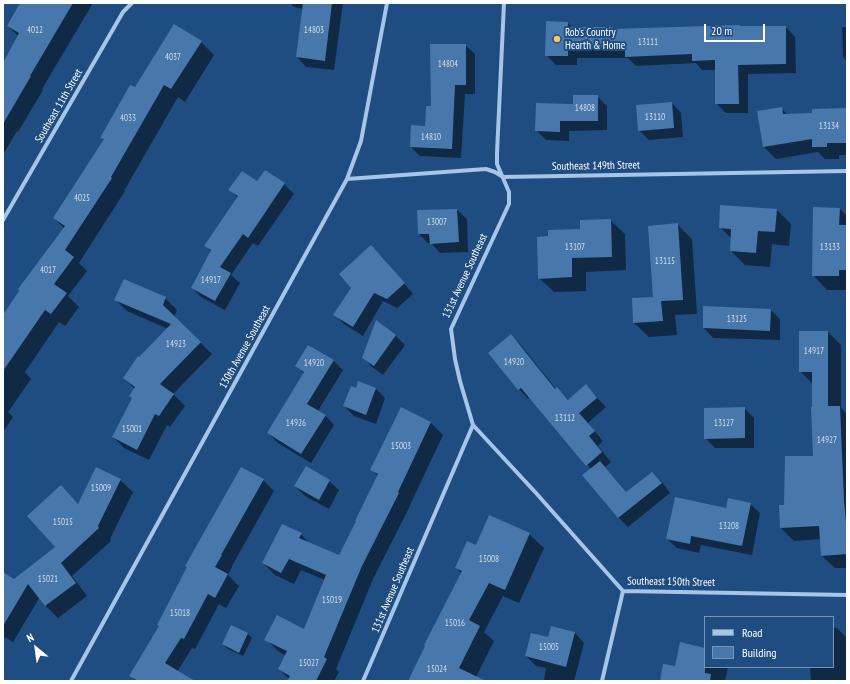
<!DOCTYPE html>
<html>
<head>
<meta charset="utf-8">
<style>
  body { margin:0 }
  #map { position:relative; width:850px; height:684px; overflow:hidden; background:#1f4d81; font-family:"PT Sans Narrow",sans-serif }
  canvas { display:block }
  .frame { position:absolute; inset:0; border:4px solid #fff; pointer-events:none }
  .legend { position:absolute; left:704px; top:616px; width:130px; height:52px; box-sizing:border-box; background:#1f4d81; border:1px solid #7994b3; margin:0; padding:5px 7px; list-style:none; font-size:12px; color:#fff }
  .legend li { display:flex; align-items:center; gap:8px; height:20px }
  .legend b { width:20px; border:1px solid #7994b3 }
  .north { position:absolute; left:16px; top:628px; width:40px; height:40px; -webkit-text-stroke:3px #1f4d81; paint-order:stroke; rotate:331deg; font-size:11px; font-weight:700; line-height:16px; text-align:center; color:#fff }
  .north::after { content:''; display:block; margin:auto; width:14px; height:18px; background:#fff; clip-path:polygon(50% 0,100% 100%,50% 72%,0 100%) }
  .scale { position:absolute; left:704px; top:24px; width:61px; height:18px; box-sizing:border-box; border:2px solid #fff; border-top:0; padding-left:5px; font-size:12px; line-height:14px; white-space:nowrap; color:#fff; -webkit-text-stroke:3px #1f4d81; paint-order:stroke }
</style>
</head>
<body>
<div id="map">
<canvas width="850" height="684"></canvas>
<div class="frame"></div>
<ul class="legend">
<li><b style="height:5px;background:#a5c6e9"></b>Road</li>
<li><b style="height:11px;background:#4777ab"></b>Building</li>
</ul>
<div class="north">N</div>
<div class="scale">20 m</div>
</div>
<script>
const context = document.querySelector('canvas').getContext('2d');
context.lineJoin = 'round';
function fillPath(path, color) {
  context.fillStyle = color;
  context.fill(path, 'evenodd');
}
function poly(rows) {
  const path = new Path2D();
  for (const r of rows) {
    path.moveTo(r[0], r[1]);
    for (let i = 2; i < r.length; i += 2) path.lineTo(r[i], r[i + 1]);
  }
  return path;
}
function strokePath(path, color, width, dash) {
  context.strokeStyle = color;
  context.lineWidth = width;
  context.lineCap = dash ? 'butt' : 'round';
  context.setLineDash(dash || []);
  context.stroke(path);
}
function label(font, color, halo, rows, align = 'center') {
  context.font = font + ' "PT Sans Narrow",sans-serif';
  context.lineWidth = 4;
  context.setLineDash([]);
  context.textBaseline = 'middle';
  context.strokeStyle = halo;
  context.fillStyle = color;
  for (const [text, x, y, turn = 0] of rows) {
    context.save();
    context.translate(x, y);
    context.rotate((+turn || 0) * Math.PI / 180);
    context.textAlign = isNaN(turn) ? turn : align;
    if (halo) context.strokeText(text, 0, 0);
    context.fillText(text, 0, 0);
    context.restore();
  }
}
fillPath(poly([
  [21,3,93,3,42,89,43,90,18,132,17,131,3,155,3,65,19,37,8,26],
  [290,3,343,3,334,70,306,67,297,57,303,9,294,7],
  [568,23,573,28,611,28,614,30,786,27,795,37,796,73,748,74,748,113,726,113,716,103,716,70,702,70,696,63,636,66,628,58,577,58,577,65,556,65,546,55],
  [842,27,847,27,847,61,843,57],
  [201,42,214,55,185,102,178,97,124,191,125,191,79,263,87,271,68,296,79,307,65,326,59,322,25,372,31,379,8,412,13,417,3,432,3,316,64,228,54,218,104,140,102,137,135,89],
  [465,45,475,54,475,94,465,94,461,158,420,156,411,147,426,127,432,107],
  [597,96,607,106,607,130,569,131,569,141,546,140,536,130,574,106],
  [672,103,681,113,683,137,649,140,639,130],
  [781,108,788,115,813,114,847,109,847,155,839,155,839,159,825,159,818,152,776,159,764,147,758,112],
  [265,171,284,184,294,194,258,246,253,243,231,275,240,283,225,310,201,297,192,288,211,252,206,246,238,198,230,190,258,183],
  [839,208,847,216,847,290,827,290,813,275],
  [457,210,467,219,468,252,440,253,431,243,428,243,419,234],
  [777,210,791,224,789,246,772,244,770,267,745,265,731,251,732,239,720,227],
  [610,220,625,234,626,270,586,272,586,291,554,292,539,278,549,237,581,230],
  [677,224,692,239,697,314,675,315,677,335,649,337,634,323,654,298],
  [381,256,413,294,397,308,383,301,363,336,344,324,334,314],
  [165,298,177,310,174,317,212,354,173,394,185,406,170,427,167,425,149,460,124,448,113,437,132,398,135,389,124,378,140,358,168,329,127,311,115,299],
  [771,310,780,319,780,340,713,338,704,328],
  [828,332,841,345,841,408,847,414,847,568,835,568,822,556,821,539,794,541,781,528,780,506,785,506,814,457,813,384,800,371],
  [395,335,405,345,383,375,372,367,363,357],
  [511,335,520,344,556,389,557,388,569,400,586,386,606,407,588,423,603,441,598,446,611,462,605,467,627,493,652,473,662,482,670,493,628,527,618,517,591,469,530,397,528,399,519,389],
  [333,360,343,370,318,411,325,415,334,425,311,463,278,443,268,433,304,374,297,366],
  [357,389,376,389,385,398,376,424,354,416,344,406],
  [744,408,754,418,754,448,715,448,705,438],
  [401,409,431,423,443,435,410,505,410,506,373,579,336,669,339,672,334,681,288,681,289,679,279,669,286,656,278,651,266,639,305,631,325,580,301,570,294,584,275,575,263,563,301,534,310,544,339,556,378,476,372,470],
  [120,480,133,492,110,539,111,541,72,576,87,596,58,618,46,606,40,597,13,642,3,636,3,574,14,580,57,547,78,505],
  [263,480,274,491,232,566,232,567,228,575,239,586,226,608,219,604,195,649,192,648,177,672,191,681,136,681,130,675],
  [329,481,339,490,329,509,305,496,295,486],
  [750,504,760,513,752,555,701,545,699,553,677,548,667,539,727,509],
  [529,534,544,548,519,603,503,596,484,632,494,641,474,681,411,681,462,574,456,568,477,546],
  [552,627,575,633,584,643,574,681,544,681,546,668,536,666,526,656,549,639],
  [833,628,837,628,847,638,847,681,811,681,810,667,833,667],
  [248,634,252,638,243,656,228,649,223,644],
  [705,649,705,667,728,667,725,681,661,681,676,667]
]), '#0007');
fillPath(poly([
  [20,3,73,3,30,76,31,76,3,124,3,63,19,33,7,26],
  [303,3,332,3,325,61,296,57],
  [546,21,568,22,568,27,612,27,612,29,740,25,740,26,786,26,786,64,738,65,739,104,715,104,715,60,692,61,692,54,625,57,625,49,568,49,568,56,545,56],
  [174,24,202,41,171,89,164,85,111,177,112,178,65,250,74,257,54,284,67,293,51,314,45,310,3,371,3,315,19,291,18,289,65,226,53,218,104,139,100,138,130,85,135,87],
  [430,44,466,44,466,85,455,85,452,149,410,147,411,125,425,126,426,106,431,106],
  [573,95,598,95,598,121,560,121,560,132,535,131,536,103,573,104],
  [672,102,674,128,638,131,636,105],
  [782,107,783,114,812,113,812,109,847,108,847,143,827,143,827,147,812,147,812,139,763,147,757,111],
  [265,170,285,183,248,238,243,234,220,267,231,273,215,301,191,288,211,250,204,246,238,196,228,190,242,171,257,181],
  [720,205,777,209,775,232,758,231,756,253,730,251,731,229,719,228],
  [813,207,840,208,839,225,847,225,847,270,839,270,839,276,812,276],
  [457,209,459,242,430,244,429,234,418,234,417,210],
  [611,219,612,257,572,258,572,277,538,279,537,237,548,236,548,230,580,229,580,220],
  [678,223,683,300,661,301,663,321,633,323,632,298,653,297,648,226],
  [371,245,405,283,387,299,374,293,353,327,333,315,351,288,339,274],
  [124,279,166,297,163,305,201,342,160,384,174,394,159,416,155,414,137,450,112,437,132,398,129,396,135,387,123,378,138,356,139,357,171,324,114,300],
  [703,306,771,309,770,331,703,328],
  [376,320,396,335,374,366,362,358],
  [799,331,828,331,828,406,840,406,844,500,847,534,847,554,821,556,819,526,780,528,779,505,784,505,785,456,813,456,811,407,812,407,812,372,799,372],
  [511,334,555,389,557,387,568,400,586,384,597,398,579,413,595,431,589,436,602,452,586,466,521,388,518,390,488,353],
  [308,345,334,360,307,404,326,415,301,454,267,433,304,372,295,366],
  [358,381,376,388,366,415,343,406,351,386,356,388],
  [401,407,431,422,398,492,399,493,362,566,324,657,327,659,316,681,287,681,290,676,278,669,287,651,264,640,277,615,304,629,326,575,289,559,281,573,262,563,282,524,302,533,299,538,339,555,356,521,355,521,378,474,370,470],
  [745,407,745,438,704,439,704,408],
  [600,461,626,492,652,472,662,483,618,518,582,475],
  [306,466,330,480,319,500,294,486],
  [96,467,121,479,98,526,99,528,61,563,76,583,45,606,28,584,3,626,3,572,14,579,55,547,27,516,61,485,78,504],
  [241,467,264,479,221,555,222,555,215,567,228,574,215,598,208,594,184,639,181,638,165,663,195,681,138,681,129,676,159,626,157,625,187,567,185,566],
  [675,497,726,508,728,498,751,503,742,546,691,536,690,544,666,539],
  [489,515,530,533,505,590,489,583,469,620,480,626,459,668,486,681,408,681,425,646,424,645,462,571,455,568,467,541,476,545],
  [231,625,248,633,239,653,222,644],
  [551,626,575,632,566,667,525,656,531,633,548,637],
  [680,642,705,648,705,673,711,674,710,681,660,681,663,664,675,666]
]), '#4777ab');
strokePath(poly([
  [347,179,486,169,495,172,503,177,847,171],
  [3,220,123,12,132,3],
  [473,425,536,493,623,591,847,595],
  [71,681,347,179,361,141,387,3],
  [363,681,473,425,460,381,455,359,451,329,509,204,509,192,497,164,497,153,504,3],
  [602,681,623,591]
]), '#a5c6e9', 4);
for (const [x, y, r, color] of [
  [557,39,4,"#f7c865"]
]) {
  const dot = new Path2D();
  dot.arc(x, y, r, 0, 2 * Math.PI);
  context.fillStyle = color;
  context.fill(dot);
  strokePath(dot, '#1f4d81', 1.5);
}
label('9px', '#d1ddea', null, [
  ["4012",35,30],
  ["14803",314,30],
  ["13111",648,42],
  ["4037",173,57],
  ["14804",448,64],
  ["14808",585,108],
  ["13110",655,117],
  ["4033",128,118],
  ["13134",829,126],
  ["14810",431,137],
  ["4025",82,198],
  ["13007",437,222],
  ["13107",575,247],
  ["13133",830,247],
  ["13115",665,261],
  ["4017",48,270],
  ["14917",211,280],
  ["13125",737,319],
  ["14923",176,344],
  ["14917",814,351],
  ["14920",514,362],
  ["14920",314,363],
  ["13112",565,418],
  ["14926",296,423],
  ["13127",724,423],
  ["15001",132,429],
  ["14927",827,440],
  ["15003",401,446],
  ["15009",101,488],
  ["15015",63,522],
  ["13208",729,526],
  ["15008",489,559],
  ["15021",48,579],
  ["15019",332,600],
  ["15018",180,613],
  ["15016",455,623],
  ["15005",549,647],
  ["15027",309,663],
  ["15024",437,669]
]);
label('11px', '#fff', '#1f4d81', [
  ["Rob's Country",565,33],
  ["Hearth & Home",565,46]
], 'left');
label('11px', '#fff', '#1f4d81', [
  ["Southeast 11th Street",59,106,-60],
  ["Southeast 149th Street",596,166,-1],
  ["131st Avenue Southeast",465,276,-65],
  ["130th Avenue Southeast",245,347,-61],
  ["Southeast 150th Street",671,582,1],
  ["131st Avenue Southeast",393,590,-67]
]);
</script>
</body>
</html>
